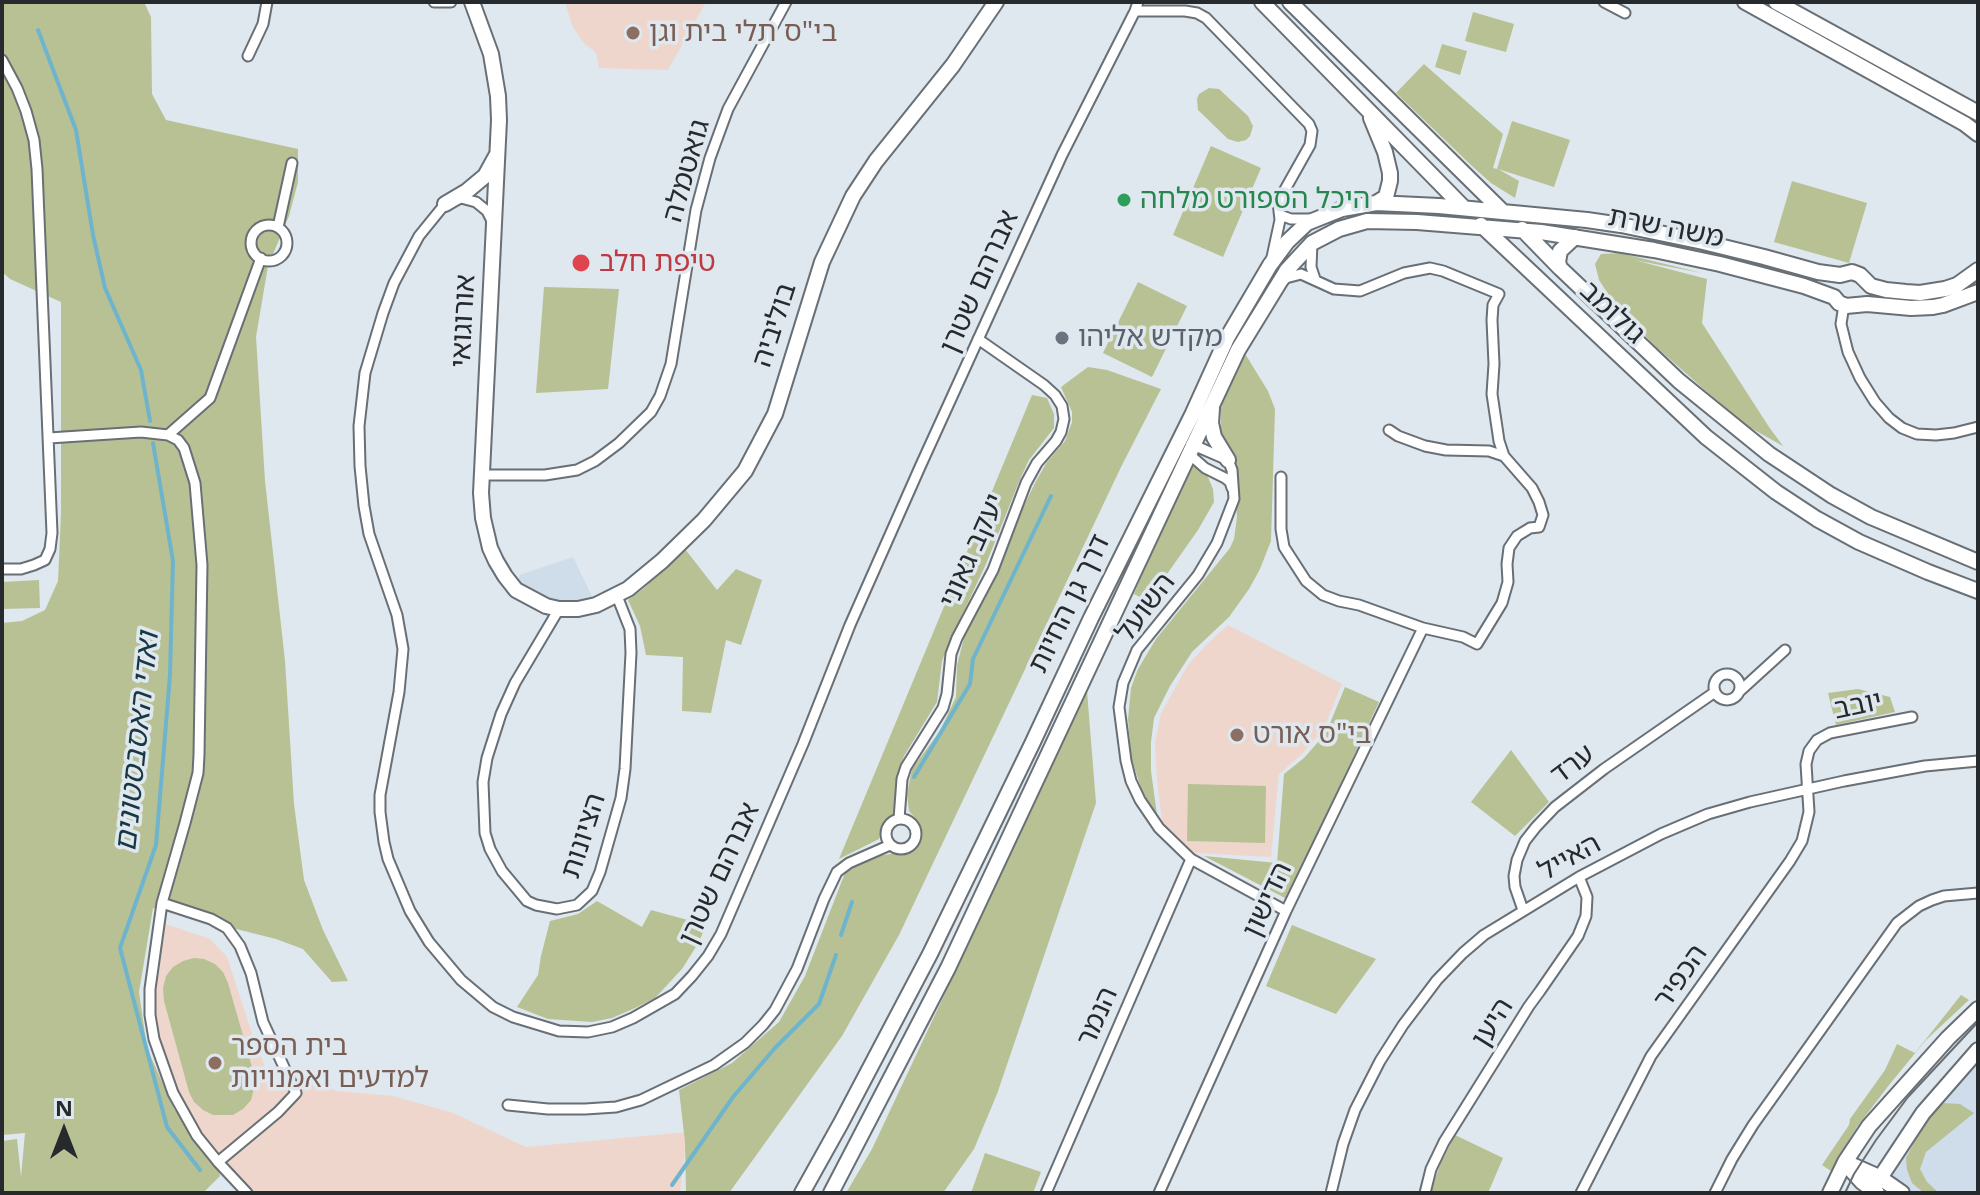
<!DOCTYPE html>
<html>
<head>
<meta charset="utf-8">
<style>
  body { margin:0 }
  #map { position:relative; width:1980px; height:1195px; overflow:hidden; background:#dfe7ef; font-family:"Noto Sans",sans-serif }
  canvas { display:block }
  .frame { position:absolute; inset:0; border:4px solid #272a2d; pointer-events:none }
  .north { position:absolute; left:24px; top:1091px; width:80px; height:80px; -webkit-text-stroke:6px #dfe7ef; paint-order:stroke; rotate:0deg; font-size:22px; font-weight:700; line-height:32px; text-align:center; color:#272a2d }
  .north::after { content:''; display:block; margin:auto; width:28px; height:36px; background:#272a2d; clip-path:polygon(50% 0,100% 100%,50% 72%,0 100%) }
</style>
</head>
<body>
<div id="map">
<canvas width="1980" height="1195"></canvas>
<div class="frame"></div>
<div class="north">N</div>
</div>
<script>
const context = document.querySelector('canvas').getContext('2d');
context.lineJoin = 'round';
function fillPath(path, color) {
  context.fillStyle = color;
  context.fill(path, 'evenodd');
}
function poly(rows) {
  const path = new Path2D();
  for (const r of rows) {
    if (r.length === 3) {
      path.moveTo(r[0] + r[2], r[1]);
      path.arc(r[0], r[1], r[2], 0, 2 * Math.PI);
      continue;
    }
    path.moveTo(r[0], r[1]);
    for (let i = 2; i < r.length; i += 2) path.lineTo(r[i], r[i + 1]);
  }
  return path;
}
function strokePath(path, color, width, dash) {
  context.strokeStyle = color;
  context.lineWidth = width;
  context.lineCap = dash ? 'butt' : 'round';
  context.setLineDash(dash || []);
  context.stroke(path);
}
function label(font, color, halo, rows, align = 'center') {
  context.font = font + ' "Noto Sans","Noto Sans Hebrew",sans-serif';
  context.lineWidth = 7;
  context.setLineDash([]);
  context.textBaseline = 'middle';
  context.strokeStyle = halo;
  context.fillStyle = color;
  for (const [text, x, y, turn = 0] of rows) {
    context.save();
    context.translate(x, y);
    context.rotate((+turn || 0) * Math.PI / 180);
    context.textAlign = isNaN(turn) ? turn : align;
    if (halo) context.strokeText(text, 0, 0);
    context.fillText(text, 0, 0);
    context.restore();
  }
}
fillPath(poly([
  [573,557,596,605,578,609,516,590,520,575],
  [1978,1050,1978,1193,1902,1193,1879,1177]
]), '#cfdce9');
fillPath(poly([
  [565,2,706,2,668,70,599,68,596,53,582,41,572,25],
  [1228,625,1342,684,1324,728,1302,754,1279,774,1271,857,1195,853,1163,828,1157,780,1155,742,1161,713,1188,665,1207,644],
  [162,923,210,939,227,957,256,1046,274,1087,302,1079,337,1091,393,1096,453,1113,526,1147,687,1132,680,1193,253,1193,213,1151,176,1092,159,1040,154,995,160,962]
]), '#efd6cd');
fillPath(poly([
  [2,2,144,2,151,17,152,94,166,120,298,149,298,182,289,216,268,266,256,337,265,481,285,661,294,804,304,880,323,930,348,981,332,982,303,949,276,939,153,908,139,992,147,1048,174,1109,218,1162,220,1176,203,1193,2,1193,2,1141,17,1139,21,1177,25,1133,2,1135,2,623,22,621,45,610,58,581,61,514,61,302,10,279,2,272],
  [1473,12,1514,24,1506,52,1465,41],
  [1442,44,1467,51,1460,75,1435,67],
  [1424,64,1503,134,1493,168,1497,169,1512,121,1570,140,1554,187,1498,169,1519,181,1515,198,1491,183,1472,166,1396,93],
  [1209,88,1219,89,1248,116,1253,126,1250,136,1246,140,1238,142,1228,139,1198,110,1197,99,1199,94],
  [1211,146,1261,168,1223,257,1173,235],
  [1792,181,1867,203,1849,263,1774,242],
  [1620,253,1702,273,1634,260,1707,279,1702,323,1769,427,1783,446,1749,427,1706,391,1654,345,1614,303,1599,280,1595,264,1601,254],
  [1138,282,1187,306,1152,377,1103,353],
  [544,287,619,289,608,389,536,393],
  [1244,352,1268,391,1275,409,1271,541,1260,569,1249,589,1229,617,1192,652,1170,686,1154,718,1151,742,1151,771,1157,815,1142,791,1131,757,1128,719,1131,688,1138,669,1156,639,1230,548,1234,539,1237,517,1236,504,1222,442,1220,409,1222,390],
  [1088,367,1107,370,1161,389,1121,467,899,935,842,1036,729,1193,686,1193,685,1142,679,1090,732,1063,779,1022,805,976,845,873,863,859,890,854,914,851,921,839,919,822,909,811,907,794,912,769,940,731,956,697,957,665,964,638,990,583,1014,526,1036,481,1047,462,1065,441,1072,422,1072,412,1061,387],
  [1032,395,1047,398,1054,414,1054,428,1029,460,1021,477,986,564,949,643,942,661,937,702,904,756,897,776,895,814,885,820,879,839,839,859],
  [1195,466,1201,467,1207,475,1213,489,1214,502,1198,530,1148,601,1134,594,1186,468],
  [685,549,717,590,736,569,762,580,741,645,726,640,711,713,682,711,683,657,646,655,640,626,628,600,643,589],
  [39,580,40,608,2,609,2,582],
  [1345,687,1379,702,1287,899,1204,856,1277,863,1284,774,1304,758,1326,733],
  [1858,689,1890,697,1895,712,1836,725,1828,693],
  [1087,691,1096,803,997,1094,974,1149,943,1193,846,1193,872,1149],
  [1511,750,1549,802,1515,836,1471,802],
  [1188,784,1266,786,1265,843,1187,841],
  [597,901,642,927,651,910,706,925,699,942,682,969,655,998,635,1008,612,1018,592,1022,548,1019,517,1007,538,975,541,956,550,921,578,914],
  [1292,925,1376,959,1336,1014,1266,986],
  [194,958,204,959,215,964,223,972,228,983,254,1074,255,1085,251,1100,243,1109,233,1115,213,1115,203,1110,194,1102,189,1092,164,1001,163,988,166,976,173,967,183,961],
  [1961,995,1969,1000,1926,1040,1889,1085,1857,1127,1831,1171,1822,1165,1849,1125,1850,1119,1885,1070,1897,1044,1915,1053],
  [1943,1103,1960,1104,1974,1113,1926,1152,1920,1169,1927,1182,1939,1193,1924,1193,1912,1183,1907,1170,1906,1158,1925,1121],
  [1455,1135,1503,1158,1488,1193,1430,1193,1440,1165],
  [985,1153,1041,1172,1033,1193,971,1193]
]), '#b8c193');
strokePath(poly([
  [38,30,76,130,93,235,105,288,141,370,150,421],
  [153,443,173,561,170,675,156,845,120,948,167,1127,200,1170],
  [914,777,970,684,973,659,1051,496],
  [841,935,852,902],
  [672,1185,733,1097,775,1048,819,1004,836,955]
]), '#6fb4cd', 4);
const street = poly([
  [434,2,451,2],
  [1604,2,1625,13],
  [1135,11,1185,11,1197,13,1206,18,1309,124,1312,131,1310,145,1278,202,1280,220,1272,257],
  [248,56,263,24,267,2],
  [2,60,17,88,26,111,34,140,37,169,52,533,50,549,45,560,34,565,21,569,2,569],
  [1280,215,1291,219,1311,219],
  [493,223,487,211,476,202,461,198,445,204,419,236,394,283,383,313,365,373,359,426,360,466,364,506,369,534,397,615,403,649,399,692,380,795,380,812,384,842,388,859,410,911,429,942,461,980,493,1007,513,1017,559,1031,588,1032,612,1027,633,1018,675,994,692,976,708,956,721,934,803,744,850,625,920,467,1062,155,1135,11,1138,2],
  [269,243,18],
  [278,227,292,163],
  [1312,243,1311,267,1315,279],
  [1282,282,1286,278,1301,274,1334,289,1360,291,1404,273,1430,268,1443,271,1499,294,1493,305,1492,320,1494,364,1492,394,1499,441,1504,456],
  [1844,305,1841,324,1848,352,1860,378,1875,402,1889,418,1902,428,1917,434,1936,435,1954,433,1978,427],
  [168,435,210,398,261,258],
  [49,438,141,432,168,435,178,440,184,448,195,483,202,565,199,755,198,773,185,823,162,903,150,989,150,1015,154,1039,173,1093,197,1136,218,1162,247,1193],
  [1191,444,1228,460,1232,470,1234,499,1217,543,1198,575,1137,650,1123,683,1119,707,1126,761,1131,781,1140,800,1159,828,1191,859,1286,911],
  [1188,453,1205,468,1225,478,1230,482,1232,488],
  [482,475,545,475,577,470,595,461,619,443,651,412,660,396,671,364,696,210,710,158,728,109,786,2],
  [1281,477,1281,529,1284,547,1306,581,1323,595,1339,601,1359,605,1423,628,1463,637,1477,644,1502,603,1508,582,1507,564,1509,548,1517,536,1530,528,1539,527,1543,515,1539,502,1532,488,1504,456,1489,451,1446,450,1425,446,1398,436,1389,430],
  [559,609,515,683,501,714,487,758,483,782,485,833,490,849,502,871,527,901,536,905,557,909,577,905,592,891,600,872,621,798,625,769,631,653,630,629,617,596],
  [1727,687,13],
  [1740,691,1785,650],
  [901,834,15],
  [899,819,902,779,906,767,943,708,947,694,951,654,957,638,993,570,1026,483,1037,463,1056,441,1061,432,1064,419,1062,406,1055,395,1044,385,978,339],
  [162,903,211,919,227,928,240,946,251,973,263,1022,296,1093,278,1112,218,1162],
  [1523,910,1515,887,1514,876,1517,860,1525,841,1536,827,1555,807,1604,769,1715,692],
  [508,1105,548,1109,585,1109,616,1107,641,1100,714,1065,745,1043,763,1025,775,1010,797,969,824,899,837,872,849,863,890,845],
  [1046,1193,1191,859],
  [1159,1193,1286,911,1423,628],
  [1331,1193,1343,1144,1355,1110,1380,1061,1403,1025,1437,980,1463,953,1484,935,1579,877,1661,834,1708,814,1750,802,1844,781,1925,766,1978,761],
  [1425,1193,1431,1169,1444,1142,1529,1006,1540,991,1578,936,1586,916,1587,897,1579,877],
  [1581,1193,1651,1056,1790,861,1802,841,1809,812,1806,764,1809,751,1817,740,1830,733,1912,717],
  [1715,1193,1732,1159,1753,1125,1897,923,1919,906,1932,900,1944,896,1978,893]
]);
const secondary = poly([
  [472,2,491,54,498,96,499,120,481,493,483,518,490,548,496,561,505,576,516,590,546,606,559,609,578,609,596,605,628,589,662,561,704,520,745,471,775,414,822,262,853,196,876,161,953,65,996,2],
  [1262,2,1464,208],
  [1290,2,1503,212],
  [1745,2,1965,124,1978,134],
  [1776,2,1978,113],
  [1371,118,1385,152,1390,173,1390,181,1386,197,1376,203],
  [445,204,467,191,485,176,496,156],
  [1481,225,1706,437,1776,492,1817,519,1859,542,1928,572,1978,591],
  [1522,229,1560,268,1679,381,1769,454,1831,495,1871,517,1978,562],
  [1560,268,1558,262,1560,251,1575,237],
  [1212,408,1211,423,1214,437,1228,460],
  [1845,1162,1879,1177,1902,1193],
  [1845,1163,1862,1182,1877,1193],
  [802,1193,841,1123,930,954,1032,744,1091,618,1193,413,1227,338,1270,265,1287,242,1307,223,1342,209,1376,203,1439,206,1587,220,1621,225,1703,242,1764,257,1818,272,1840,275,1852,272,1860,275,1871,286,1886,290,1906,292,1920,293,1945,289,1957,285,1978,270],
  [831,1193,948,968,1238,350,1287,270,1312,243,1339,229,1367,221,1417,222,1541,232,1654,250,1720,264,1804,286,1834,297,1839,303,1846,306,1867,304,1911,308,1933,307,1943,305,1978,292],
  [1830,1193,1845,1162,1869,1126,1948,1038,1978,1009],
  [1870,1193,1923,1113,1978,1050]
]);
strokePath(street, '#686f75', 13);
strokePath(secondary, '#686f75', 18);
strokePath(street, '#fff', 9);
strokePath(secondary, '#fff', 14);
strokePath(poly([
  [1845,1193,1854,1174,1876,1140,1908,1097,1978,1022]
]), '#6a6f74', 2);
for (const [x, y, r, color] of [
  [633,33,8,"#8d6e63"],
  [1124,200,8,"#2e9e5b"],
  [581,263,10,"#e0444e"],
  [1062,338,8,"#6b7280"],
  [1237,735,8,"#8d6e63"],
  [215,1063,8,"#8d6e63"]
]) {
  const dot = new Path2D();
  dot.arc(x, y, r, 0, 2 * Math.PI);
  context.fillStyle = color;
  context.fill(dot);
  strokePath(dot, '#dfe7ef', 3);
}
label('28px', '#785e54', '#dfe7ef', [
  ["בי\"ס תלי בית וגן",649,33],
  ["בי\"ס אורט",1253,735],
  ["בית הספר",231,1047],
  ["למדעים ואמנויות",231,1079]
], 'left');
label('28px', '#272a2d', '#dfe7ef', [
  ["גואטמלה",687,171,-74],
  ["משה שרת",1666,228,11],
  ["אברהם שטרן",980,282,-66],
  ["גולומב",1612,313,43],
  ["אורוגואי",464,321,-87],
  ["בוליביה",775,325,-72],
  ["יעקב גאוני",973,551,-66],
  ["דרך גן החיות",1070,604,-64],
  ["השועל",1146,608,-53],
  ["יובב",1858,706,-12],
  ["ערד",1573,765,-37],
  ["הציונות",584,836,-72],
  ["האייל",1570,858,-29],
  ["אברהם שטרן",720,874,-65],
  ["הדישון",1268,900,-65],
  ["הכפיר",1681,977,-55],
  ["הנמר",1098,1017,-66],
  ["היען",1493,1023,-58]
]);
label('28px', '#27864d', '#dfe7ef', [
  ["היכל הספורט מלחה",1140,200]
], 'left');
label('28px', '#be3a42', '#dfe7ef', [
  ["טיפת חלב",599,263]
], 'left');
label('28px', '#5b616d', '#dfe7ef', [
  ["מקדש אליהו",1078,338]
], 'left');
label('italic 30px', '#173843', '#dfe7ef', [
  ["ואדי האסבסטונים",138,742,-84]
]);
</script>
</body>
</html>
